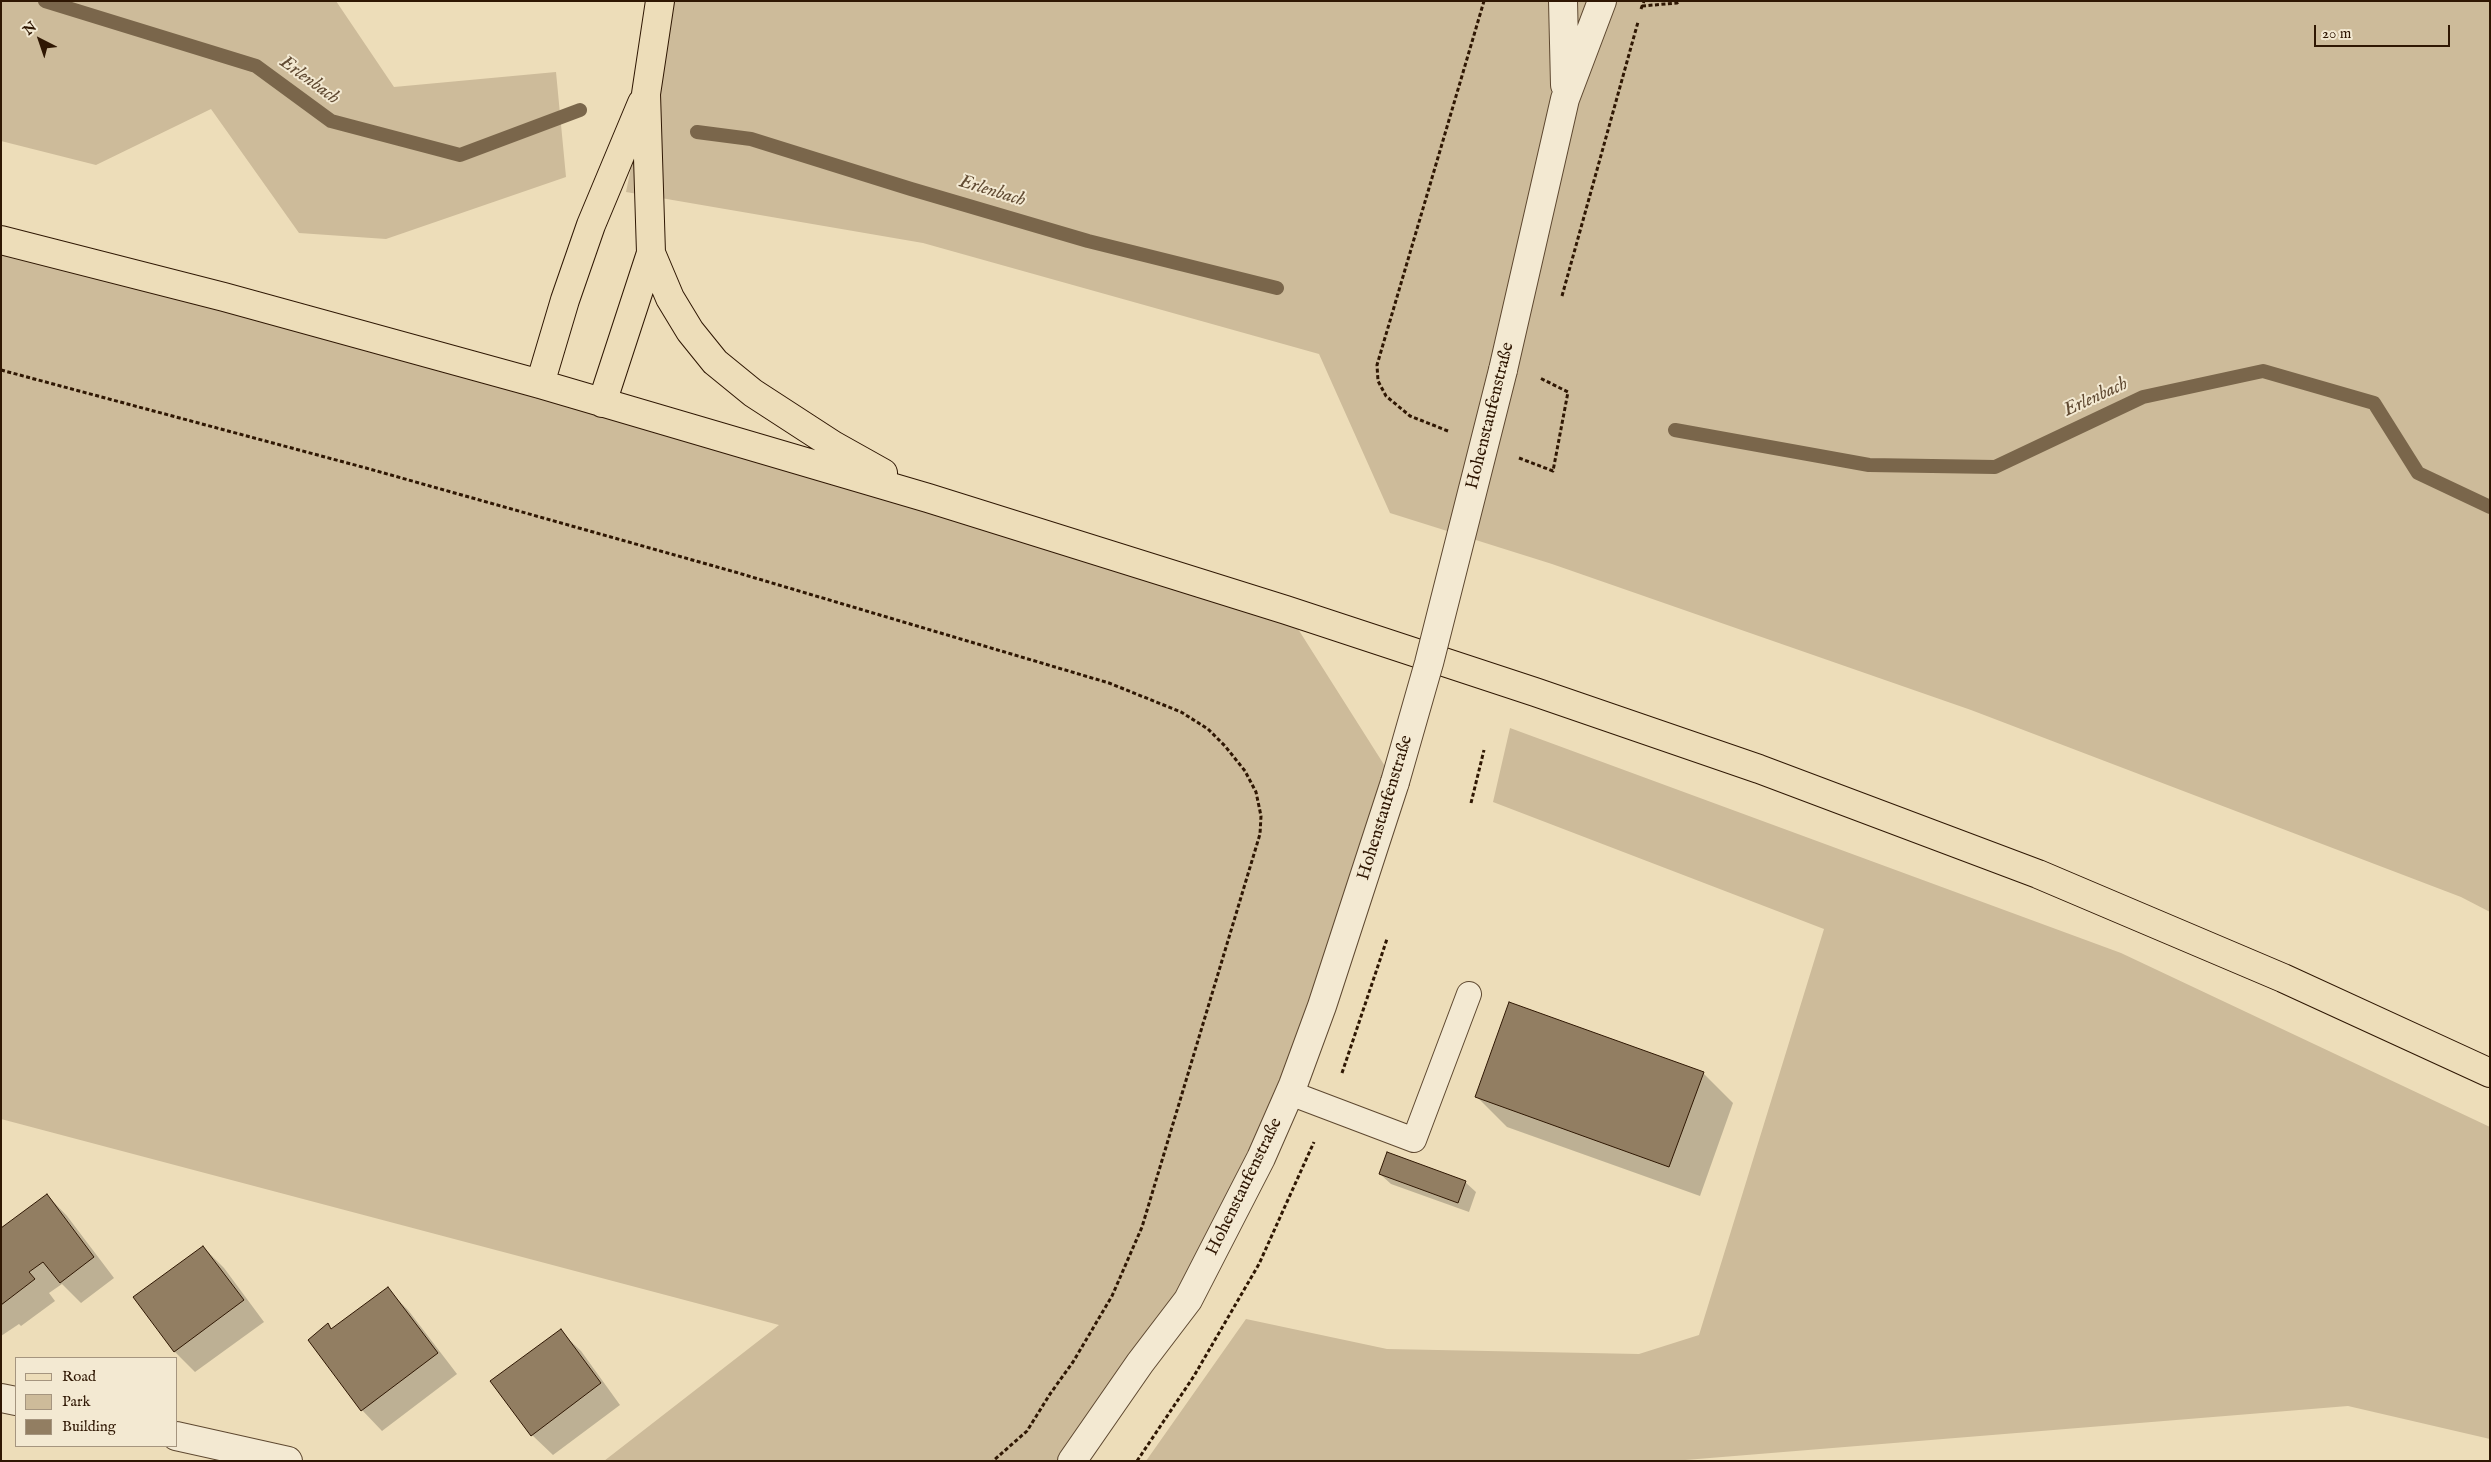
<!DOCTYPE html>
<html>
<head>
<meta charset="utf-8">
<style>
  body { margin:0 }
  #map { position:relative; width:2491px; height:1462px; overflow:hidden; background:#edddb9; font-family:"IM FELL English",serif }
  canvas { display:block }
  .frame { position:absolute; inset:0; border:2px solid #2f1703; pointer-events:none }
  .legend { position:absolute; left:15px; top:1357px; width:162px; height:90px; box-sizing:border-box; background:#f3e9d2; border:1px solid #a5957f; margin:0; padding:6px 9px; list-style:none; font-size:15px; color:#2f1703 }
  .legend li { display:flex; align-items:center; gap:10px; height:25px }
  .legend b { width:25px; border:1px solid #a5957f }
  .north { position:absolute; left:15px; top:15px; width:50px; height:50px; -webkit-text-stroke:4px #f3e9d2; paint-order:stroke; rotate:319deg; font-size:14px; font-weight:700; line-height:20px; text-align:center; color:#2f1703 }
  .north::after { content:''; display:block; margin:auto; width:18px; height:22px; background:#2f1703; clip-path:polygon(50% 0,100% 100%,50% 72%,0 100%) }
  .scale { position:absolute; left:2314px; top:25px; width:136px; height:22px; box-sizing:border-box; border:2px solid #2f1703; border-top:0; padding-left:6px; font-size:15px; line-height:18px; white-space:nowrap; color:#2f1703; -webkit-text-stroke:4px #f3e9d2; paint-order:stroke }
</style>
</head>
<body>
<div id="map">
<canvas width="2491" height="1462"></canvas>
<div class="frame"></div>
<ul class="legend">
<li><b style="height:6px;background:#edddb9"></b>Road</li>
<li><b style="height:14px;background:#cdbb9a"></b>Park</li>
<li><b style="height:14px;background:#927e62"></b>Building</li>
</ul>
<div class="north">N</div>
<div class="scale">20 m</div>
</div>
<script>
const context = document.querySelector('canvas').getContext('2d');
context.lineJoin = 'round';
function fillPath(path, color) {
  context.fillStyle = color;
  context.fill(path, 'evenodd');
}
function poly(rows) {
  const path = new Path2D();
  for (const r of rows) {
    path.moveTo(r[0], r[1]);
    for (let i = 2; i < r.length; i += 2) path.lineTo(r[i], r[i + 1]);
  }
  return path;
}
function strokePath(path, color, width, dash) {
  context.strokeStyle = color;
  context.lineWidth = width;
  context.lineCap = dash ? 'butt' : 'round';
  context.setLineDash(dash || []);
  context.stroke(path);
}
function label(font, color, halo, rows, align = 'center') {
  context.font = font + ' "IM FELL English",serif';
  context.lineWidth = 4;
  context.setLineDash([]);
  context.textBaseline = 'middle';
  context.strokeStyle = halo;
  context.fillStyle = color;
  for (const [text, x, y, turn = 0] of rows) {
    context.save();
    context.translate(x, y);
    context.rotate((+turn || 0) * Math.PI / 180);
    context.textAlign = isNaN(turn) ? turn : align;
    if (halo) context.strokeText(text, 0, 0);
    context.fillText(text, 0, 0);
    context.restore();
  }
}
fillPath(poly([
  [1,1,336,1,394,87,556,72,566,177,386,239,299,233,211,109,96,165,1,141],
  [660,1,2490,1,2490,912,2461,897,1971,710,1552,564,1390,513,1319,354,923,243,626,192,646,94],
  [1,240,1286,610,1395,782,1261,1158,1072,1461,604,1461,779,1325,1,1119],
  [1510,728,2121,953,2490,1127,2490,1439,2348,1406,1673,1461,1146,1461,1246,1319,1387,1349,1639,1354,1699,1335,1824,929,1493,802]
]), '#cdbb9a');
fillPath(poly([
  [1703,1073,1733,1103,1700,1196,1507,1127,1476,1096],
  [1380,1174,1465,1182,1476,1192,1469,1212,1391,1184],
  [47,1195,67,1216,114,1278,81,1303,62,1284,49,1293,55,1301,21,1326,19,1324,1,1336,1,1229],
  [203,1247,224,1268,264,1322,195,1372,175,1352,135,1298],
  [387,1289,408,1310,457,1374,382,1431,362,1410,327,1325,332,1330],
  [560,1331,581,1351,620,1405,553,1455,532,1435]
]), '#0003');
strokePath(poly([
  [45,1,256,66,331,121,460,155,580,110],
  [697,132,751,139,911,189,1088,241,1277,288],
  [1675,430,1869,465,1995,467,2143,397,2263,371,2374,403,2418,473,2490,507]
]), '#7a664b', 14);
const building = poly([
  [1509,1002,1704,1072,1669,1167,1475,1097,1509,1002],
  [1387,1152,1466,1181,1458,1203,1379,1174,1387,1152],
  [47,1194,94,1257,60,1283,43,1262,29,1272,35,1279,1,1305,1,1228,47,1194],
  [203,1246,244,1300,174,1352,133,1297,203,1246],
  [388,1287,438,1353,361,1411,308,1340,328,1323,331,1329,388,1287],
  [561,1329,601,1383,531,1436,490,1381,561,1329]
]);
fillPath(building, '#927e62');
strokePath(building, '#2f1703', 1);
const service = poly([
  [1290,1093,1414,1140,1469,994]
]);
const minor = poly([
  [1,1398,16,1401],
  [176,1436,288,1461]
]);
const tertiary = poly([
  [1563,1,1565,85],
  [1503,370,1565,99,1602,1],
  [1072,1461,1140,1363,1188,1300,1261,1158,1293,1085,1322,1006,1395,782]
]);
const primary = poly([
  [1,240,224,297,540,384,928,498,1286,610,1535,692,1759,769,2038,874,2283,978,2490,1073],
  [651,253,670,298,690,331,715,362,753,393,833,445,883,473],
  [540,384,565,300,591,225,642,103],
  [602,403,651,253,646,94,660,1]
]);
strokePath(service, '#5e4830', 26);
strokePath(minor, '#5e4830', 30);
strokePath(tertiary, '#5e4830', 30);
strokePath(primary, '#2f1703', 30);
strokePath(poly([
  [1642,6,1677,3,1680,1],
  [1641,9,1644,1],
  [1562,296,1638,22],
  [1,370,366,468,735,572,1109,683,1181,712,1208,729,1225,746,1245,771,1256,792,1261,816,1260,834,1142,1227,1112,1296,1073,1362,1050,1394,1027,1431,993,1461],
  [1448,431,1410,416,1386,396,1378,381,1377,365,1484,1],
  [1519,458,1553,471,1568,392,1540,378],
  [1471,803,1484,750],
  [1342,1073,1387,939],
  [1137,1461,1194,1376,1259,1264,1314,1142]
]), '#2f1703', 3, [4, 2.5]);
strokePath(service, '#f3e9d2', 24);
strokePath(minor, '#f3e9d2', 28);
strokePath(tertiary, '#f3e9d2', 28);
strokePath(primary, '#edddb9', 28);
const tertiaryBridge = poly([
  [1395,782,1429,663,1503,370]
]);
strokePath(tertiaryBridge, '#5e4830', 30, []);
strokePath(tertiaryBridge, '#f3e9d2', 28);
label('18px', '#2f1703', '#f3e9d2', [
  ["Hohenstaufenstraße",1491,416,-76],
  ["Hohenstaufenstraße",1386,808,-73],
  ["Hohenstaufenstraße",1245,1187,-64]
]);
label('italic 19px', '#614b33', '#f3e9d2', [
  ["Erlenbach",309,81,36],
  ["Erlenbach",992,192,17],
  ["Erlenbach",2096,398,-25]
]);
</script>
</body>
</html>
